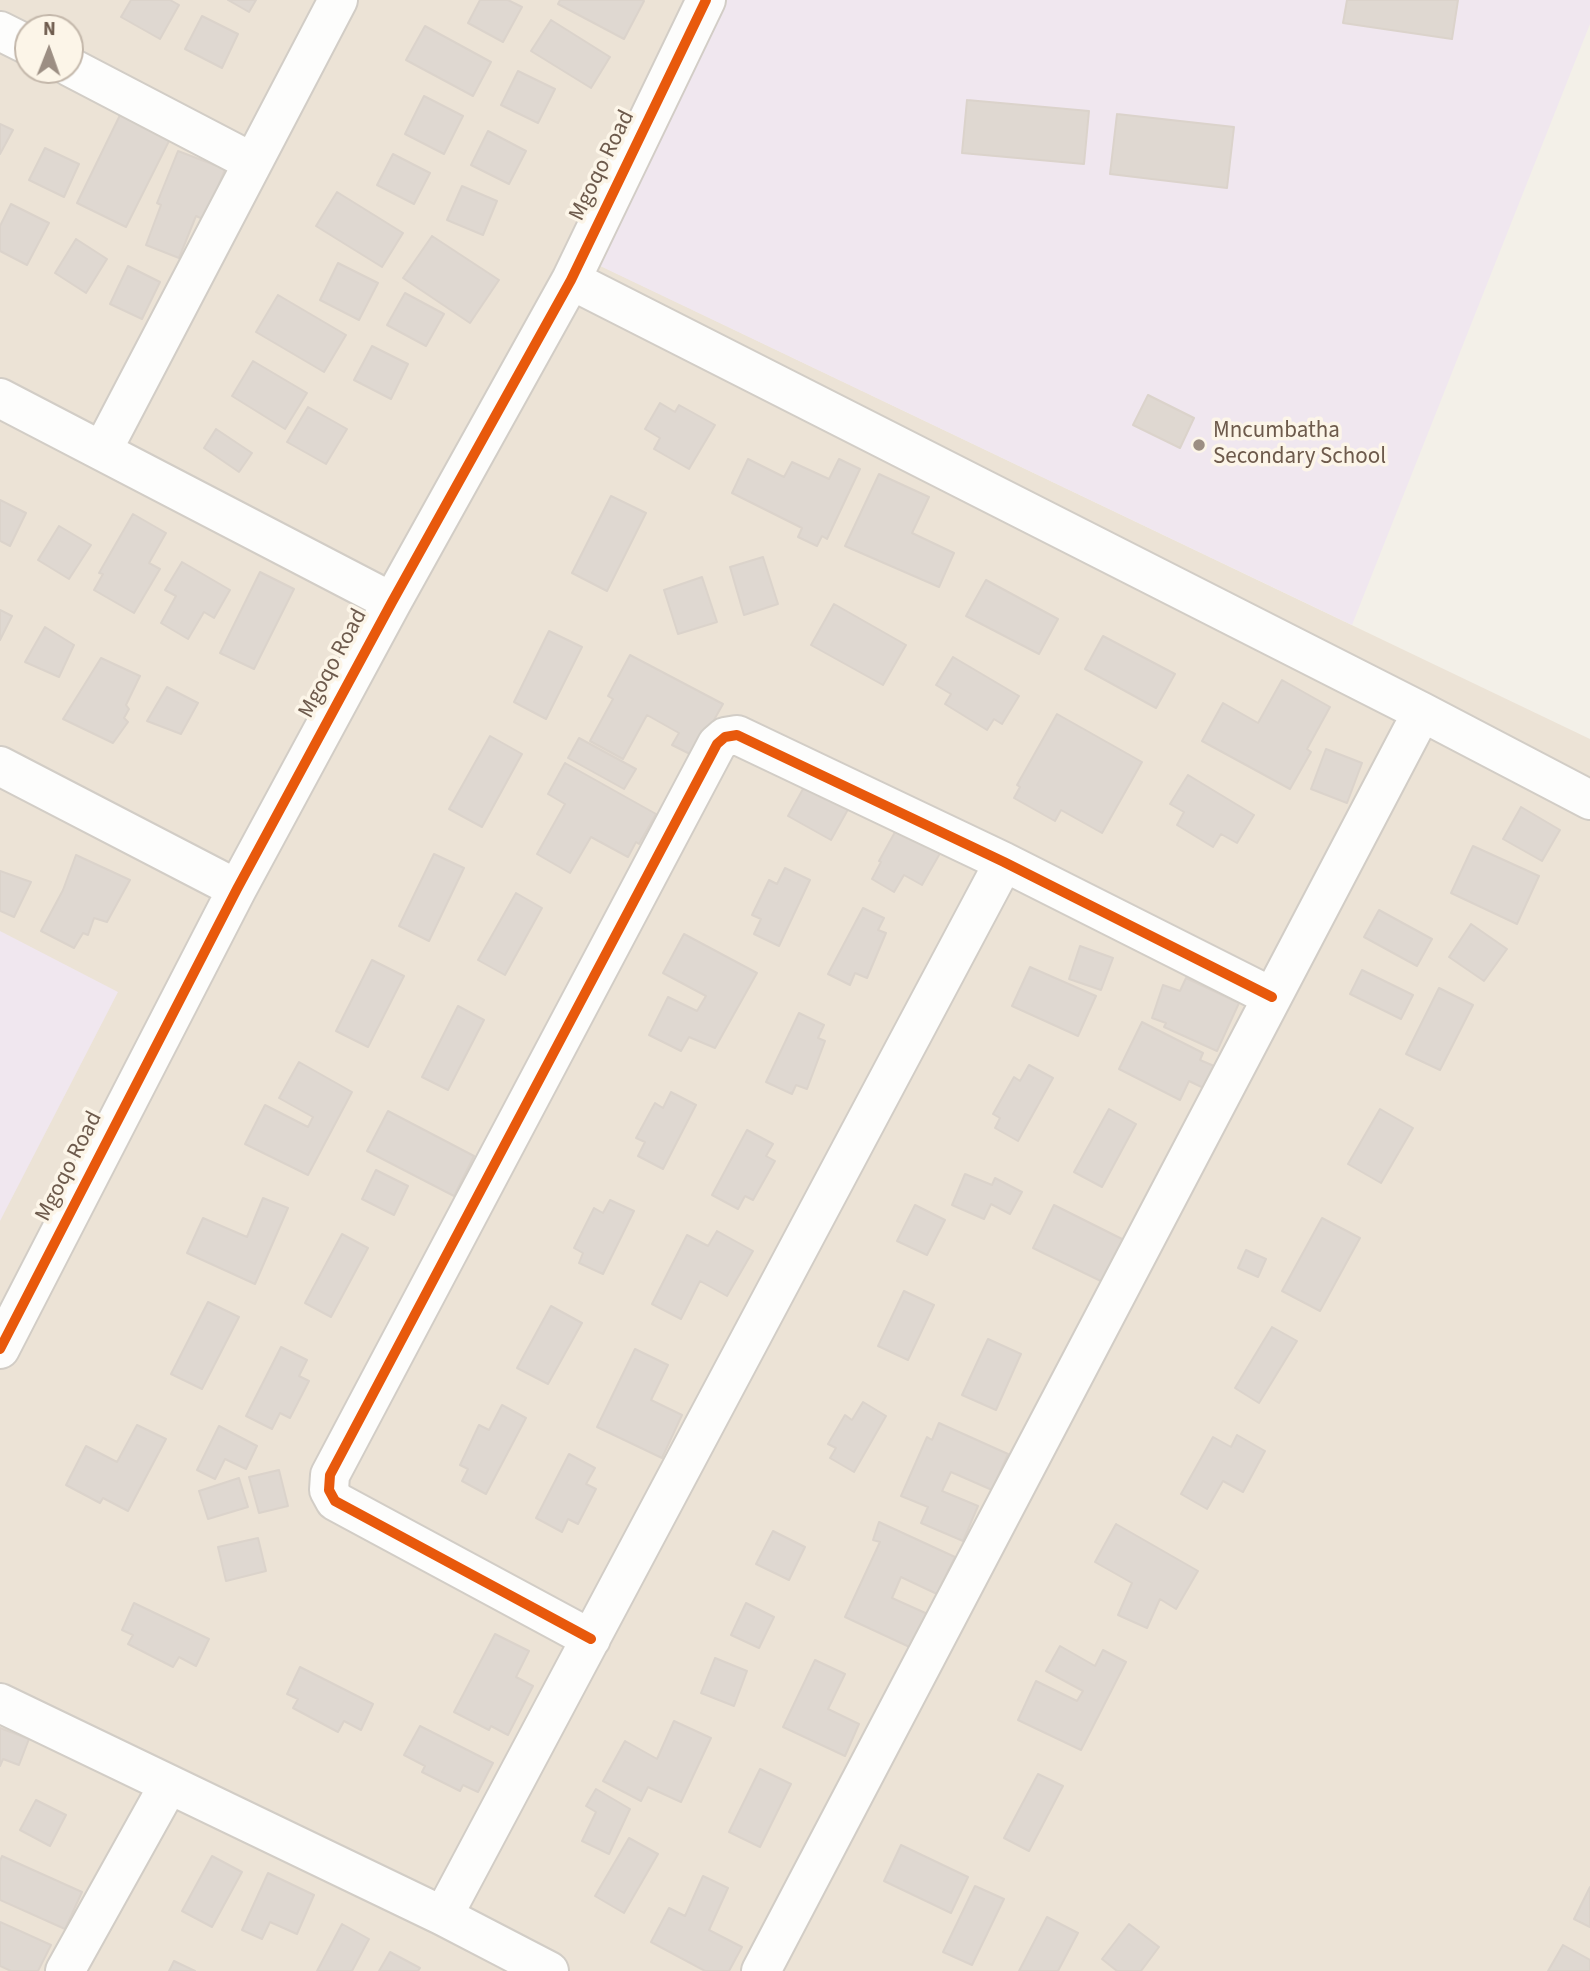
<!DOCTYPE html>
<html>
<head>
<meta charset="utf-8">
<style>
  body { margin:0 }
  #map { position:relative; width:1590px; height:1971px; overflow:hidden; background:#f3f0e8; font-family:"Source Sans 3",sans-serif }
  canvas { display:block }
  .north { position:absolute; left:14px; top:14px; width:70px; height:70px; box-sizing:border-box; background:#fcf5e8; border:2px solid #c3b7aa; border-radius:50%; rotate:1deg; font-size:19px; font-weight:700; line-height:28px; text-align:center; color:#6d5a4c }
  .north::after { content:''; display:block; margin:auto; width:24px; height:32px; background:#9c8e83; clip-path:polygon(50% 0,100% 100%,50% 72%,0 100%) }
</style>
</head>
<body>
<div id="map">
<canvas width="1590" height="1971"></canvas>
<div class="north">N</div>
</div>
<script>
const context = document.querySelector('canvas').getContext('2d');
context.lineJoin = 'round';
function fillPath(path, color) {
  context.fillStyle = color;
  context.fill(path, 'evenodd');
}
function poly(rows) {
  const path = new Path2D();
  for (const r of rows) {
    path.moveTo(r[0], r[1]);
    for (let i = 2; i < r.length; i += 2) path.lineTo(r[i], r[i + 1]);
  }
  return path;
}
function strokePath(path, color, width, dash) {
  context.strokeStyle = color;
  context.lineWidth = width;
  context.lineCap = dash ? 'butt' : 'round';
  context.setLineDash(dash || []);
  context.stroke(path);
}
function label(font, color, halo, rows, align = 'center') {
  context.font = font + ' "Source Sans 3",sans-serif';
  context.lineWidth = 7;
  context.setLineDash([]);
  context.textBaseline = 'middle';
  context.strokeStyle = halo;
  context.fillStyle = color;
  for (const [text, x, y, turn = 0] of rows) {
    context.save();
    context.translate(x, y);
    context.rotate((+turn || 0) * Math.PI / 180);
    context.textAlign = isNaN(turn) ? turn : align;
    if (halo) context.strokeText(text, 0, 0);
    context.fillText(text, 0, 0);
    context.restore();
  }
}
fillPath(poly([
  [0,0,727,0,597,264,1590,739,1590,1971,0,1971],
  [28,28,70,28,70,70,28,70]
]), '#ece3d6');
fillPath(poly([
  [727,0,1590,0,1590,24,1352,625,596,264],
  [0,931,118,992,0,1221]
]), '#f0e7ef');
const building = poly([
  [131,0,170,0,179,5,160,39,121,17,131,0],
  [228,0,256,0,249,12,228,0],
  [480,0,508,0,522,7,503,42,468,23,480,0],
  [560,0,643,0,644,1,624,39,558,4,560,0],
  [1347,0,1458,0,1452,39,1343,23,1347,0],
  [202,16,238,34,222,68,185,49,202,16],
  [551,20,610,57,591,88,531,51,551,20],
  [425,26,491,62,473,96,406,60,425,26],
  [518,71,555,89,538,123,501,105,518,71],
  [424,96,463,116,444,154,405,134,424,96],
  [967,100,1089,111,1084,164,962,153,967,100],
  [122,111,172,135,126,227,77,203,122,111],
  [1117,114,1234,127,1227,188,1110,174,1117,114],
  [0,124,13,130,0,154,0,124],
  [488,131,526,151,509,184,471,165,488,131],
  [45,148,79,164,64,197,29,180,45,148],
  [178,151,225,169,205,220,196,216,179,258,146,245,161,205,157,203,178,151],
  [393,154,430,173,414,204,377,185,393,154],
  [462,186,497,201,483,235,447,220,462,186],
  [337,192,403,233,382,267,316,226,337,192],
  [11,204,49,223,27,265,0,251,0,226,11,204],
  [432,236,499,280,470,323,403,278,432,236],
  [76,239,107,259,86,293,55,273,76,239],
  [338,263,378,283,359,320,320,300,338,263],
  [128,266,160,282,142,319,110,304,128,266],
  [405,293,444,314,426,346,387,325,405,293],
  [278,295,346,335,324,372,256,332,278,295],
  [372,346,408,364,391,399,354,380,372,346],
  [253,361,307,393,285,429,232,396,253,361],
  [1148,395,1194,418,1180,448,1133,425,1148,395],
  [660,403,675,412,679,405,715,425,689,469,654,449,660,438,645,429,660,403],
  [308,407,347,429,326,464,287,442,308,407],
  [216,429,252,453,239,472,204,448,216,429],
  [748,459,784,477,792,462,829,479,839,459,860,469,827,539,822,536,817,546,798,537,802,528,732,493,748,459],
  [879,474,929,497,912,533,954,553,939,587,845,546,879,474],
  [611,496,646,513,607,591,572,573,611,496],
  [0,500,26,513,10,546,0,541,0,500],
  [133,514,166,533,149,563,160,569,134,613,94,590,103,574,99,573,133,514],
  [59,526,91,545,69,579,38,560,59,526],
  [763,557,778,604,744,615,730,567,763,557],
  [182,562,230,590,214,618,204,612,188,639,161,623,176,596,165,590,182,562],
  [260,572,294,589,254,669,220,653,260,572],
  [702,577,717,622,678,634,664,590,702,577],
  [986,580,1058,619,1039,654,966,616,986,580],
  [834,604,906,645,883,685,811,645,834,604],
  [0,610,12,616,0,640,0,610],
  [45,627,74,645,59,677,25,662,45,627],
  [549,631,582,647,546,719,514,702,549,631],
  [1103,636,1175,674,1156,708,1085,669,1103,636],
  [630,655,723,704,701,743,692,755,672,745,679,733,647,715,623,759,590,741,613,699,608,696,630,655],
  [953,657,1019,696,1002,724,994,719,987,730,945,704,951,694,936,685,953,657],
  [101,658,140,676,126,705,129,709,124,718,128,722,113,743,63,719,101,658],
  [1282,680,1330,707,1307,749,1311,752,1290,789,1202,741,1223,703,1258,723,1282,680],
  [167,687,198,703,181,734,147,721,167,687],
  [1057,714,1142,762,1102,833,1061,810,1055,821,1014,798,1020,787,1017,785,1057,714],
  [490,736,522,754,482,827,449,809,490,736],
  [579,738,636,769,624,789,568,758,579,738],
  [1326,749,1362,763,1347,803,1311,789,1326,749],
  [565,763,656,814,639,844,636,842,628,857,591,837,570,873,537,854,565,804,548,794,565,763],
  [1188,775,1254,815,1237,843,1221,834,1213,847,1177,825,1184,812,1170,804,1188,775],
  [808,780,851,804,831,840,788,816,808,780],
  [1521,807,1560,830,1542,861,1503,839,1521,807],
  [900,823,943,848,922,885,904,875,894,892,872,879,881,862,879,861,900,823],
  [1473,846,1539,876,1517,924,1451,893,1473,846],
  [434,854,464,868,429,941,399,926,434,854],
  [76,855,130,880,107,922,94,918,88,935,83,933,74,948,41,931,63,890,76,855],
  [785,868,810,880,779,946,754,934,761,919,752,915,769,880,777,884,785,868],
  [0,871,31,882,14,917,0,911,0,871],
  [516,893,542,908,505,975,478,960,516,893],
  [863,908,884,918,878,930,886,933,867,978,855,973,850,985,828,974,863,908],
  [1379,910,1432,939,1417,966,1364,937,1379,910],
  [1471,924,1507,949,1484,981,1449,957,1471,924],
  [684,934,757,973,715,1048,689,1037,681,1051,649,1035,668,997,697,1011,706,996,663,973,684,934],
  [1080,946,1113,958,1101,990,1069,979,1080,946],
  [372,960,404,976,368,1047,336,1031,372,960],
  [1030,967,1096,996,1078,1036,1012,1006,1030,967],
  [1362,970,1413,995,1401,1019,1350,994,1362,970],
  [1186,978,1239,1003,1217,1051,1164,1027,1166,1023,1152,1018,1163,985,1180,991,1186,978],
  [1439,988,1473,1005,1440,1070,1406,1054,1439,988],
  [458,1006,484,1020,448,1090,422,1077,458,1006],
  [799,1013,824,1025,818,1038,825,1041,807,1089,796,1085,792,1094,766,1082,799,1013],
  [1142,1022,1203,1053,1200,1060,1221,1069,1212,1092,1189,1081,1180,1100,1119,1069,1142,1022],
  [299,1062,352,1092,308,1175,245,1144,265,1105,308,1127,313,1117,279,1098,299,1062],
  [1029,1065,1053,1078,1018,1141,995,1128,1000,1118,993,1114,1014,1077,1020,1081,1029,1065],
  [671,1092,696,1105,663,1169,638,1156,645,1142,636,1138,655,1103,663,1108,671,1092],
  [1109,1109,1136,1124,1102,1187,1074,1172,1109,1109],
  [1380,1109,1413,1128,1381,1183,1348,1164,1380,1109],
  [388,1111,474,1156,454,1196,367,1151,388,1111],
  [747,1130,773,1144,766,1156,775,1161,753,1200,745,1196,738,1209,712,1195,747,1130],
  [376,1170,408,1186,394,1215,362,1199,376,1170],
  [965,1174,992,1185,995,1178,1022,1192,1010,1214,991,1204,984,1219,952,1205,965,1174],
  [263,1198,288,1208,255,1284,187,1253,203,1218,247,1237,263,1198],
  [610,1200,634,1211,603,1274,579,1263,583,1253,574,1248,594,1208,603,1213,610,1200],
  [915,1205,945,1220,927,1255,897,1241,915,1205],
  [1054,1205,1132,1244,1111,1286,1033,1248,1054,1205],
  [1322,1218,1360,1238,1320,1311,1282,1291,1322,1218],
  [717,1231,753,1251,727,1296,700,1281,681,1319,652,1304,687,1235,708,1246,717,1231],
  [342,1234,368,1248,331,1317,305,1303,342,1234],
  [1246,1250,1266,1259,1258,1277,1238,1268,1246,1250],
  [904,1291,934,1305,908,1360,878,1346,904,1291],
  [208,1302,239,1317,202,1389,171,1374,208,1302],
  [551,1306,582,1323,548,1384,517,1368,551,1306],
  [1272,1327,1297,1341,1259,1403,1235,1388,1272,1327],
  [988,1339,1021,1354,996,1410,962,1395,988,1339],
  [281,1347,307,1360,299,1376,309,1381,290,1418,280,1413,272,1429,246,1416,281,1347],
  [635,1349,668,1365,651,1400,682,1415,662,1458,597,1427,635,1349],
  [863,1402,886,1416,854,1472,830,1458,836,1448,828,1444,845,1415,852,1420,863,1402],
  [502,1405,526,1418,486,1494,462,1481,468,1469,460,1465,479,1425,489,1430,502,1405],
  [939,1423,1008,1454,992,1490,951,1472,942,1491,978,1506,963,1541,921,1523,928,1507,901,1496,927,1437,932,1440,939,1423],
  [137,1425,166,1439,128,1511,103,1498,100,1503,66,1485,86,1446,117,1462,137,1425],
  [219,1426,257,1446,246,1469,225,1459,215,1479,197,1470,219,1426],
  [1237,1435,1265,1451,1243,1492,1223,1481,1207,1509,1181,1494,1213,1437,1231,1447,1237,1435],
  [569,1454,595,1468,586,1484,596,1489,578,1524,568,1519,562,1532,536,1518,569,1454],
  [279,1470,288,1506,259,1513,249,1477,279,1470],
  [239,1478,248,1507,208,1519,199,1491,239,1478],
  [879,1522,955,1557,937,1594,901,1577,892,1598,932,1616,916,1650,845,1617,880,1542,873,1540,879,1522],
  [1116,1524,1198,1571,1176,1609,1160,1599,1147,1628,1118,1615,1132,1583,1095,1562,1116,1524],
  [773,1531,805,1547,789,1580,756,1564,773,1531],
  [258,1538,266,1571,226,1581,218,1547,258,1538],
  [134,1603,209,1639,196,1666,179,1657,173,1667,128,1644,133,1635,122,1630,134,1603],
  [746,1603,774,1617,759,1648,731,1635,746,1603],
  [495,1634,529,1651,516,1677,533,1686,508,1735,491,1726,489,1730,454,1712,495,1634],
  [1060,1646,1095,1666,1103,1650,1126,1662,1081,1750,1018,1720,1036,1681,1077,1701,1083,1691,1046,1671,1060,1646],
  [715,1658,747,1671,734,1706,701,1693,715,1658],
  [815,1660,845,1674,828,1709,859,1724,845,1756,783,1727,815,1660],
  [300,1667,373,1704,361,1730,344,1721,338,1732,293,1708,298,1699,287,1694,300,1667],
  [674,1721,711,1738,681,1802,648,1787,641,1801,603,1781,625,1741,657,1759,674,1721],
  [420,1726,493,1763,478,1792,463,1785,460,1791,422,1772,425,1766,404,1755,420,1726],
  [0,1728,29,1739,19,1765,3,1759,0,1766,0,1728],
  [760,1769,791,1784,760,1847,729,1832,760,1769],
  [1038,1774,1063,1786,1029,1851,1004,1838,1038,1774],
  [596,1789,630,1809,609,1854,582,1841,596,1812,586,1806,596,1789],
  [36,1800,66,1815,50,1846,20,1830,36,1800],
  [629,1838,658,1854,624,1913,595,1896,629,1838],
  [901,1845,968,1877,951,1913,884,1881,901,1845],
  [2,1856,82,1892,65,1929,0,1900,0,1861,2,1856],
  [212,1856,242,1872,212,1927,182,1911,212,1856],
  [268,1873,314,1895,297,1934,270,1922,262,1939,242,1930,268,1873],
  [703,1876,728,1888,709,1930,742,1947,729,1971,705,1971,651,1942,669,1908,685,1916,703,1876],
  [975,1886,1004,1899,972,1965,943,1952,975,1886],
  [1590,1887,1590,1927,1574,1919,1590,1887],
  [1047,1917,1078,1933,1058,1971,1019,1971,1047,1917],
  [0,1922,51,1945,38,1971,11,1971,0,1966,0,1922],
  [342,1924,369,1939,352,1971,317,1971,342,1924],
  [1129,1924,1159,1947,1141,1971,1117,1971,1102,1959,1129,1924],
  [1563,1945,1590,1960,1590,1971,1548,1971,1563,1945],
  [390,1952,420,1968,418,1971,379,1971,390,1952],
  [174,1961,195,1971,169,1971,174,1961]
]);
fillPath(building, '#dfd8d1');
strokePath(building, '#dbd3cb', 2);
const minor = poly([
  [0,31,28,45],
  [70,67,252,162],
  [571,280,1422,712,1590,800],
  [0,398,392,602],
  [102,451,338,0],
  [0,766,237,889],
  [0,1349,237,889,392,602,571,280,706,0],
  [591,1639,335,1501,329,1490,330,1475,717,744,725,737,737,735,1004,862,1272,997],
  [0,1703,443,1916,549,1971],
  [443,1916,1004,862],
  [65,1971,168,1786],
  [761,1971,1422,712]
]);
strokePath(minor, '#d2cdc6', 42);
strokePath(minor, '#fdfdfc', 38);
strokePath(poly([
  [0,1349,237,889,392,602,571,280,706,0],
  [591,1639,335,1501,329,1490,330,1475,717,744,725,737,737,735,1004,862,1272,997]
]), '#e8590c', 10);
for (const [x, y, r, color] of [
  [1199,445,7,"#9c8e83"]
]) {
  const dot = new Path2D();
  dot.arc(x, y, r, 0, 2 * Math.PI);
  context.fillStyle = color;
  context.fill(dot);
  strokePath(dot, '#fcf5e8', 2.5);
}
label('23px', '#6d5a4c', '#fcf5e8', [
  ["Mgoqo Road",603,166,-64],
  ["Mgoqo Road",334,664,-62],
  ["Mgoqo Road",70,1167,-63]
]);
label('23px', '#6d5a4c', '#fcf5e8', [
  ["Mncumbatha",1213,432],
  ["Secondary School",1213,458]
], 'left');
</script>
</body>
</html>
